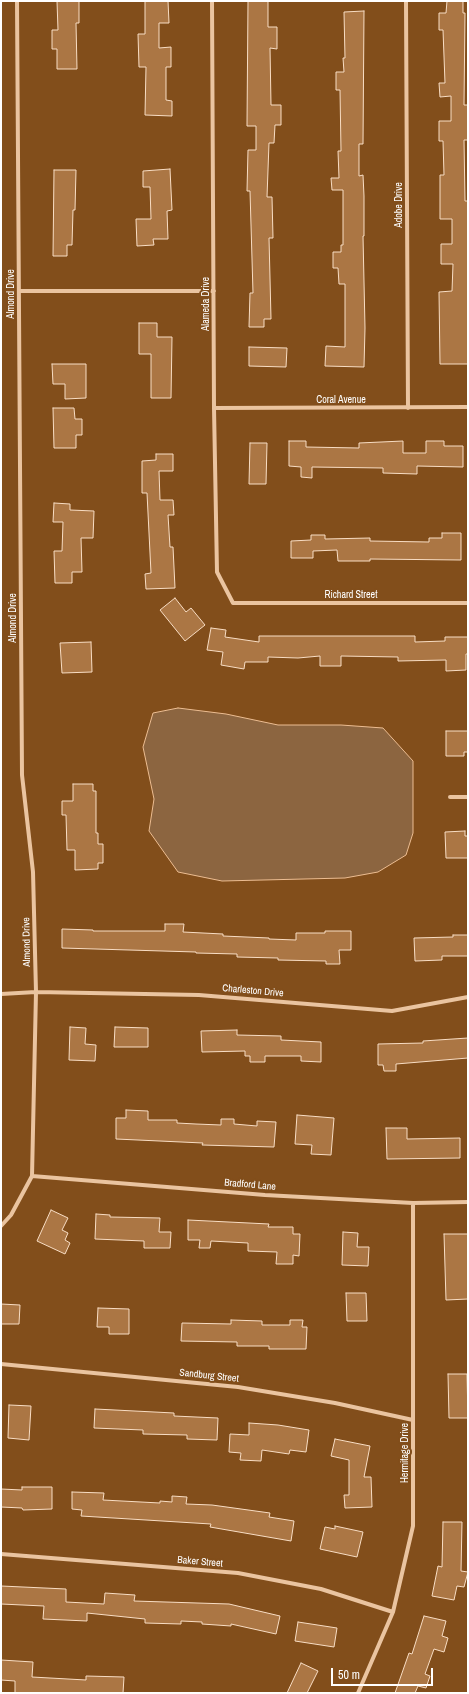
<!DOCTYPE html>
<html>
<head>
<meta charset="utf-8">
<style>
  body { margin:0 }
  #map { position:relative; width:469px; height:1694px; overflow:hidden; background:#824e1b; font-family:"Archivo Narrow",sans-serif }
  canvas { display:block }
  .frame { position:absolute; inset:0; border:2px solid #fff; pointer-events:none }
  .scale { position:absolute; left:331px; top:1668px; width:102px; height:18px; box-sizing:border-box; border:2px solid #fff; border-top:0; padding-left:5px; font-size:12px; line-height:14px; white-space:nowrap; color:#fff; -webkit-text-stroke:3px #824e1b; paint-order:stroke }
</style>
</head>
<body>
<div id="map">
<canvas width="469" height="1694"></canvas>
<div class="frame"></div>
<div class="scale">50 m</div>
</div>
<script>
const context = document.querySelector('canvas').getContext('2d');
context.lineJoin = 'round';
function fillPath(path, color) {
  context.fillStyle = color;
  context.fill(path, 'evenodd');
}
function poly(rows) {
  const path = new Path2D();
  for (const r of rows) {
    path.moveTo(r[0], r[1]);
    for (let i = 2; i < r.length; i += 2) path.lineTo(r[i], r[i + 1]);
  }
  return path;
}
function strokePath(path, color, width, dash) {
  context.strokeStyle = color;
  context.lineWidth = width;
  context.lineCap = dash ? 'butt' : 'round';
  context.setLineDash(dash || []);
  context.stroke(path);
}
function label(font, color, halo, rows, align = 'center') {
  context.font = font + ' "Archivo Narrow",sans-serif';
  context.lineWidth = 4;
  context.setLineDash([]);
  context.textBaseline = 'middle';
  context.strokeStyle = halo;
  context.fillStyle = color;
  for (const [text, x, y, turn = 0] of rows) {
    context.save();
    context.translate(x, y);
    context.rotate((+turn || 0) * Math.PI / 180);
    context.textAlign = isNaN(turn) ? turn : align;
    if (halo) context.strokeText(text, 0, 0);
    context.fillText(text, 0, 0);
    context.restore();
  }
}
const water = poly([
  [178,708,226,714,278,725,341,725,383,728,413,761,413,833,406,855,378,872,345,878,222,881,178,872,149,831,154,799,143,747,153,713,178,708]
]);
fillPath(water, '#8c6540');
strokePath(water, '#ecbd92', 1);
const building = poly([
  [57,1,79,1,79,23,76,23,77,69,57,69,57,49,52,49,52,30,58,30,57,1],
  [145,1,168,1,169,23,159,23,159,48,171,47,171,67,166,67,166,100,172,101,172,116,145,115,146,67,139,67,138,34,145,34,145,1],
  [248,1,268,1,268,27,277,27,277,49,270,48,271,105,281,105,281,125,275,125,274,143,269,143,267,197,272,197,273,238,269,238,271,319,264,319,264,327,249,327,250,293,253,293,250,191,247,191,248,150,256,150,256,126,247,126,248,1],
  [447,1,463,1,463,13,465,13,464,105,468,105,468,140,464,140,465,201,468,201,468,364,440,364,439,292,452,291,453,264,441,264,441,244,452,244,452,219,440,219,440,175,444,175,443,141,439,141,439,121,451,121,451,96,440,97,439,83,445,83,443,30,439,30,439,13,446,13,447,1],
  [364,11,363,144,359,144,359,176,363,175,364,196,364,236,363,236,365,328,364,367,325,366,326,346,345,347,345,284,339,284,338,268,333,268,333,252,341,252,341,245,343,245,343,190,332,190,331,178,339,178,338,151,341,151,340,90,336,90,336,72,344,72,343,58,345,58,344,12,364,11],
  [170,169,172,210,167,211,168,239,153,239,154,245,137,246,136,219,151,219,150,187,143,187,143,171,170,169],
  [54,170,76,170,75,210,73,210,72,245,67,245,67,256,53,256,54,170],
  [139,323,157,323,157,337,172,337,171,398,151,398,151,354,139,354,139,323],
  [249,347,287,348,286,367,249,366,249,347],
  [52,364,86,364,86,398,65,399,65,384,53,384,52,364],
  [53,408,74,408,75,419,82,419,82,435,76,435,76,448,54,448,53,408],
  [289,441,306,441,306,447,359,448,359,443,403,441,403,453,426,453,426,441,444,441,444,446,463,446,463,467,417,466,417,474,383,473,383,468,312,467,312,478,301,477,301,467,289,466,289,441],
  [250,443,267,443,266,484,249,484,250,443],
  [156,454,173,454,173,471,159,471,160,500,173,500,174,515,168,515,170,547,173,547,175,588,146,589,145,574,151,573,147,493,142,493,142,461,156,460,156,454],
  [54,503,70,504,70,510,94,511,93,538,81,538,82,572,72,572,72,583,55,583,54,551,62,551,63,522,53,522,54,503],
  [442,533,461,533,461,560,370,559,370,561,338,561,337,550,313,551,313,558,291,558,291,541,311,540,311,535,325,535,325,539,370,538,370,541,429,542,429,538,442,538,442,533],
  [175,598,186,612,191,608,205,625,185,641,160,610,175,598],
  [211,628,226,630,225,637,259,642,259,636,415,636,415,642,445,641,445,637,468,637,468,654,466,654,466,670,446,671,446,660,398,661,398,657,341,656,341,666,320,666,320,656,298,658,268,657,268,662,245,662,244,669,221,665,223,652,207,650,211,628],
  [91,642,92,672,62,673,60,643,91,642],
  [446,731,468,731,468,752,464,752,464,756,446,756,446,731],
  [73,784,93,784,93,791,96,791,96,833,98,833,98,844,103,844,103,863,98,863,98,869,75,870,75,850,67,850,66,815,62,815,62,801,73,801,73,784],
  [465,831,465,836,468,836,468,858,446,858,445,832,465,831],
  [165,924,184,924,183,932,223,934,223,936,269,938,269,939,296,940,296,933,325,933,325,931,351,931,351,950,339,950,340,964,326,964,326,961,278,960,278,958,237,957,237,954,196,953,196,952,62,948,62,929,93,930,93,931,165,931,165,924],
  [453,935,468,935,468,956,442,956,442,960,415,961,414,938,453,937,453,935],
  [70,1027,86,1028,85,1044,96,1045,95,1061,69,1060,70,1027],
  [115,1027,148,1028,148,1047,114,1047,115,1027],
  [237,1030,237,1035,281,1036,281,1040,321,1042,321,1062,301,1061,301,1056,265,1056,265,1062,250,1062,250,1056,245,1056,245,1051,202,1052,201,1031,237,1030],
  [468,1038,468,1058,396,1064,396,1071,384,1071,383,1065,378,1065,378,1044,423,1043,423,1041,468,1038],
  [126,1110,148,1111,148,1120,177,1120,177,1123,196,1124,221,1125,221,1119,234,1119,234,1124,257,1126,257,1121,276,1122,274,1147,202,1145,203,1143,116,1139,116,1118,126,1118,126,1110],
  [297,1115,334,1118,331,1155,311,1154,312,1145,295,1144,297,1115],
  [386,1128,407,1128,407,1139,460,1138,460,1158,387,1159,386,1128],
  [51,1210,68,1218,62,1230,68,1233,65,1240,70,1243,65,1254,37,1241,51,1210],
  [96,1214,110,1215,110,1217,160,1218,159,1232,171,1232,170,1248,144,1248,144,1241,95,1239,96,1214],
  [188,1220,269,1224,268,1227,293,1227,293,1234,300,1234,299,1256,293,1255,293,1264,276,1264,277,1252,248,1251,248,1243,211,1241,210,1248,199,1248,200,1240,188,1240,188,1220],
  [343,1232,358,1233,357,1247,369,1247,368,1266,342,1265,343,1232],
  [444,1234,468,1234,468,1299,446,1300,444,1234],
  [346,1293,366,1293,367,1321,347,1321,346,1293],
  [1,1304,20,1305,19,1324,1,1324,1,1304],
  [98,1308,129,1309,129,1334,109,1334,109,1327,97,1327,98,1308],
  [231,1320,262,1321,262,1325,290,1325,290,1320,303,1320,302,1327,307,1327,306,1349,269,1349,269,1346,237,1346,237,1342,181,1341,182,1323,231,1324,231,1320],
  [448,1374,467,1374,468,1418,449,1418,448,1374],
  [9,1405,31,1406,29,1440,8,1438,9,1405],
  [95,1409,174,1413,174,1416,218,1418,217,1440,187,1439,187,1435,143,1434,143,1430,94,1428,95,1409],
  [249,1423,278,1425,309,1430,306,1452,290,1450,289,1454,262,1450,261,1461,240,1460,241,1453,229,1452,230,1434,249,1435,249,1423],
  [335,1439,370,1446,364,1477,371,1477,372,1507,345,1508,344,1495,349,1495,349,1460,331,1456,335,1439],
  [22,1487,52,1487,52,1509,23,1510,22,1508,1,1507,1,1489,22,1490,22,1487],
  [72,1492,104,1493,103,1500,160,1503,160,1501,172,1502,172,1496,187,1497,186,1504,212,1505,270,1513,269,1517,294,1521,291,1541,210,1527,211,1524,81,1516,82,1510,72,1509,72,1492],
  [443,1522,462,1522,461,1571,468,1572,464,1587,457,1586,454,1600,432,1596,438,1566,442,1567,443,1522],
  [335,1526,363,1532,357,1557,320,1549,325,1527,335,1529,335,1526],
  [1,1586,66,1589,66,1602,104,1604,105,1593,135,1595,134,1601,229,1604,280,1616,276,1634,231,1624,231,1626,202,1624,202,1622,181,1621,181,1624,145,1623,145,1619,87,1613,87,1621,43,1619,44,1606,1,1604,1,1586],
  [424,1616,446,1621,442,1636,448,1638,444,1652,434,1649,425,1674,430,1676,426,1688,418,1686,415,1693,395,1693,409,1653,412,1654,424,1616],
  [298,1622,337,1628,334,1647,295,1641,298,1622],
  [1,1660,33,1662,32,1677,86,1680,86,1676,124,1677,123,1693,15,1693,15,1681,1,1680,1,1660],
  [301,1663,318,1671,307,1693,287,1693,301,1663]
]);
fillPath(building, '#ab7644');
strokePath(building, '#f8ddc4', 1);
strokePath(poly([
  [212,1,214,408,217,572,233,603,468,603],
  [406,1,408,408],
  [19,291,214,291],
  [214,408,468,407],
  [450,797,468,797],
  [1,994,36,992,199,995,392,1011,468,997],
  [32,1176,265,1195,413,1203,468,1202],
  [1,1226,11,1215,32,1176,36,992,33,872,22,775,17,1],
  [1,1364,238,1387,335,1403,413,1420],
  [1,1554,238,1573,321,1589,393,1612],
  [358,1693,393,1612,413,1526,413,1203]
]), '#eac4a0', 4);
label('10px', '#fff', '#824e1b', [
  ["Adobe Drive",399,205,-90],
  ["Almond Drive",11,294,-90],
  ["Alameda Drive",206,304,-90],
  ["Coral Avenue",341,400],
  ["Richard Street",351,595],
  ["Almond Drive",13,618,-90],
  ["Almond Drive",27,942,-91],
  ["Charleston Drive",253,991,5],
  ["Bradford Lane",250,1185,5],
  ["Sandburg Street",209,1376,6],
  ["Hermitage Drive",405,1453,-90],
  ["Baker Street",200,1562,5]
]);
</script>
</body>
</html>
